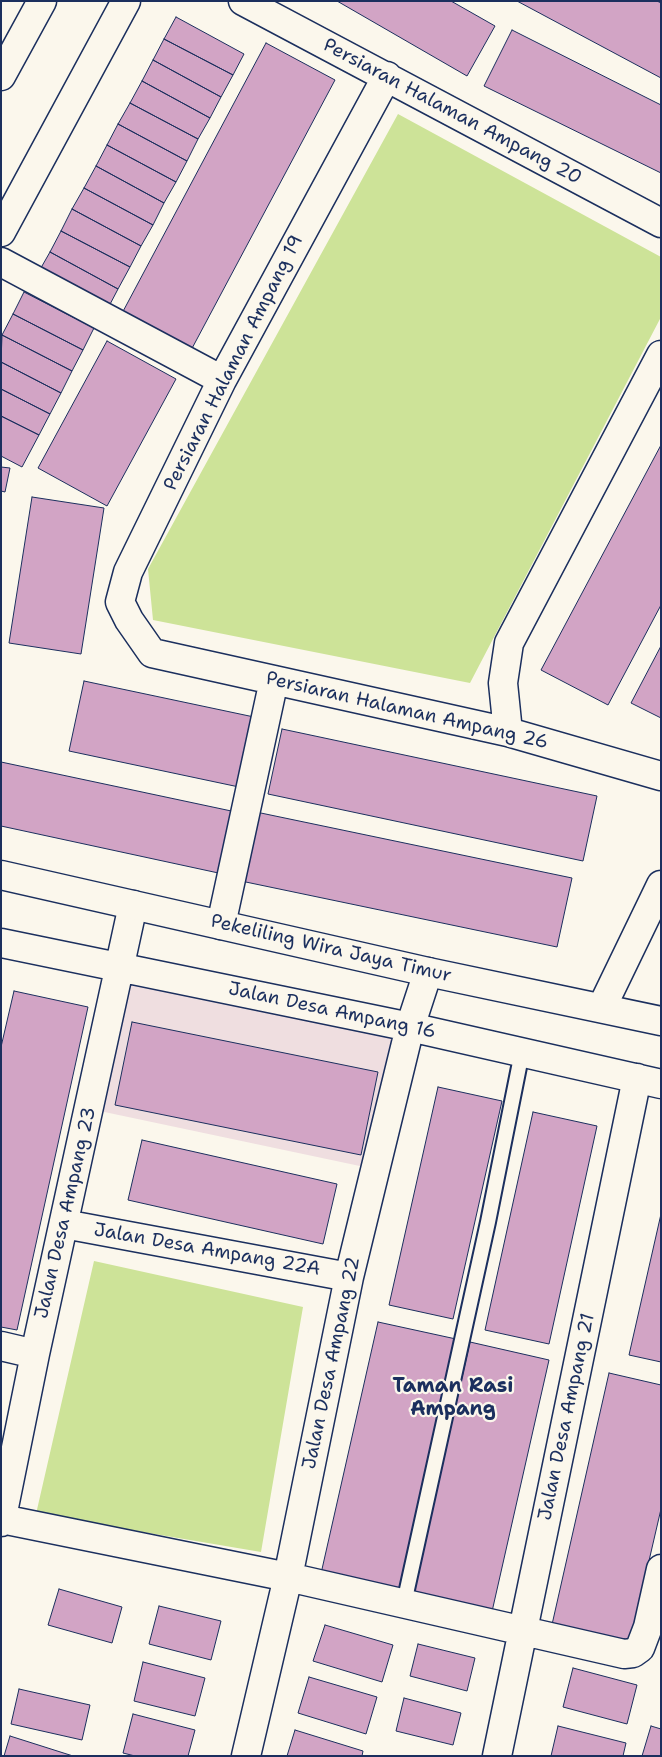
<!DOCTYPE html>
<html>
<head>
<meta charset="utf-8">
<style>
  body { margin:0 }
  #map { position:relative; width:662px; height:1757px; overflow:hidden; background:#fbf7ec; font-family:"Shantell Sans",sans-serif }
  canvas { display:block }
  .frame { position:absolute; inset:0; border:2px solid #1b2f5e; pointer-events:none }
</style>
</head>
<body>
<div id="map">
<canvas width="662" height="1757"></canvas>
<div class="frame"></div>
</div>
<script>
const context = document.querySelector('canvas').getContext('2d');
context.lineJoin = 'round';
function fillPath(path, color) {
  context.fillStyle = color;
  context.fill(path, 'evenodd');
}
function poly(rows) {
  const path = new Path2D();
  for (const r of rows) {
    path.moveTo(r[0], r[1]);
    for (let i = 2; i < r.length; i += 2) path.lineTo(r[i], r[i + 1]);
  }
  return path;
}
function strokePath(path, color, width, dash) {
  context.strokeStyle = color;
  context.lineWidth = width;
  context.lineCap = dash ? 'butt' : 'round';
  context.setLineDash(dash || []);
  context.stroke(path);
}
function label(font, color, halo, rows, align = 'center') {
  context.font = font + ' "Shantell Sans",sans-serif';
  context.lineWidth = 4.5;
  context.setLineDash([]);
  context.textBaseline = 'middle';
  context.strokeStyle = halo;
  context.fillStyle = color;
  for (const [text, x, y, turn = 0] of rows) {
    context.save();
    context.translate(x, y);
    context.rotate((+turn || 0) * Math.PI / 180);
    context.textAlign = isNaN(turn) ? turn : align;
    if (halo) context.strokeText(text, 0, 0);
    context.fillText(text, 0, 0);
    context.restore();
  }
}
fillPath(poly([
  [125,973,403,1032,374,1169,95,1110]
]), '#efdee0');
fillPath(poly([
  [398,114,661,257,661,317,470,683,153,620,148,569],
  [94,1261,303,1307,261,1552,36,1514]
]), '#cde398');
const building = poly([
  [337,1,451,1,495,26,467,76,337,1],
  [517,1,657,1,661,3,661,78,517,1],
  [176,17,244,54,233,75,164,39,176,17],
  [512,30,661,105,661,173,484,86,512,30],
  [164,39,233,75,221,97,153,60,164,39],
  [266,43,335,80,189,354,120,317,266,43],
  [153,60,221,97,210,118,142,81,153,60],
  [142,81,210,118,198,139,130,103,142,81],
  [130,103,198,139,187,161,118,124,130,103],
  [118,124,187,161,176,182,107,145,118,124],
  [107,145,176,182,164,203,96,166,107,145],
  [96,166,164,203,153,225,84,188,96,166],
  [84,188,153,225,141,246,72,209,84,188],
  [72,209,141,246,130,267,61,231,72,209],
  [61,231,130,267,118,289,50,252,61,231],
  [50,252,118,289,107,310,38,273,50,252],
  [24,292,94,328,83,350,13,314,24,292],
  [13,314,83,350,72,371,2,335,13,314],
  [2,335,72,371,61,393,1,362,2,335],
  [107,341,176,379,107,506,38,468,107,341],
  [1,362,61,393,50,414,1,389,1,362],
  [1,389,50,414,39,435,1,416,1,389],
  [1,416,39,435,22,467,1,456,1,416],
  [661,445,661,605,608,705,541,670,661,445],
  [1,467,10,468,5,492,1,491,1,467],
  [32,497,104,508,81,654,9,643,32,497],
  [661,646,661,718,631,703,661,646],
  [84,681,254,717,239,787,69,751,84,681],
  [282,729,597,796,583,861,268,794,282,729],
  [1,762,236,812,223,874,1,826,1,762],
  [256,812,572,878,557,947,241,881,256,812],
  [14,991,88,1007,17,1330,1,1327,1,1047,14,991],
  [132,1022,378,1072,361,1155,115,1105,132,1022],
  [438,1087,502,1101,453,1319,389,1305,438,1087],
  [533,1112,597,1126,549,1344,485,1330,533,1112],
  [142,1140,337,1184,323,1244,128,1200,142,1140],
  [661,1214,661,1362,629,1355,661,1214],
  [378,1322,456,1339,398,1595,320,1578,378,1322],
  [470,1342,549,1360,491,1616,412,1599,470,1342],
  [609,1373,661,1385,661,1509,629,1647,551,1629,609,1373],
  [59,1589,122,1607,112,1643,48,1625,59,1589],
  [159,1606,221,1621,211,1660,149,1644,159,1606],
  [325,1625,393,1645,382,1682,313,1661,325,1625],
  [418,1644,475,1658,467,1691,410,1676,418,1644],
  [143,1662,205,1678,195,1716,134,1701,143,1662],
  [573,1668,637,1685,627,1724,563,1707,573,1668],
  [309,1677,377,1697,366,1734,298,1713,309,1677],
  [19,1689,90,1705,82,1740,11,1724,19,1689],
  [404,1698,461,1713,453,1745,396,1731,404,1698],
  [133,1714,195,1730,188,1756,135,1756,123,1753,133,1714],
  [558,1726,626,1743,623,1756,551,1756,558,1726],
  [651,1726,661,1729,661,1756,642,1756,651,1726],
  [295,1730,363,1751,362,1756,287,1756,295,1730],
  [10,1736,73,1756,4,1756,10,1736]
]);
fillPath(building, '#d2a4c5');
strokePath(building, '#1b2f5e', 1);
const service = poly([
  [404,1603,488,1222,522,1052]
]);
const minor = poly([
  [243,1,661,223],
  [1,76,42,1],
  [387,76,222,380,128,572,120,602,129,620,152,653,508,732,661,776],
  [1,262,222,380],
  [508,732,503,683,509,643,661,355],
  [221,925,274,680],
  [1,943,410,1027,661,1084],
  [602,1007,661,885],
  [64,1224,349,1277],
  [1,1346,35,1354],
  [2,1519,288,1577,624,1654,633,1653,640,1648,648,1627,661,1569],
  [1,1522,35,1354,133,905],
  [246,1756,288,1577,349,1277,410,1027,428,972],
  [497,1756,637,1078]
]);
const tertiary = poly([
  [1,232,126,1],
  [1,875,428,972,661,1021]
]);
strokePath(service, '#1b2f5e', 18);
strokePath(minor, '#1b2f5e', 31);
strokePath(tertiary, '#1b2f5e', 31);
strokePath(service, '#fbf7ec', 14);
strokePath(minor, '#fbf7ec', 28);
strokePath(tertiary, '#fbf7ec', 28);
label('19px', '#1b2f5e', '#fbf7ec', [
  ["Persiaran Halaman Ampang 20",452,112,28],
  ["Persiaran Halaman Ampang 19",234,363,-63],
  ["Persiaran Halaman Ampang 26",407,711,13],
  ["Pekeliling Wira Jaya Timur",331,949,13],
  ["Jalan Desa Ampang 16",332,1011,12],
  ["Jalan Desa Ampang 23",66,1213,-77],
  ["Jalan Desa Ampang 22A",207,1250,10],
  ["Jalan Desa Ampang 22",332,1363,-78],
  ["Jalan Desa Ampang 21",567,1417,-78]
]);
label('bold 20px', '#1b2f5e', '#fbf7ec', [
  ["Taman Rasi",453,1387],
  ["Ampang",453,1410]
]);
</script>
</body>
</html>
